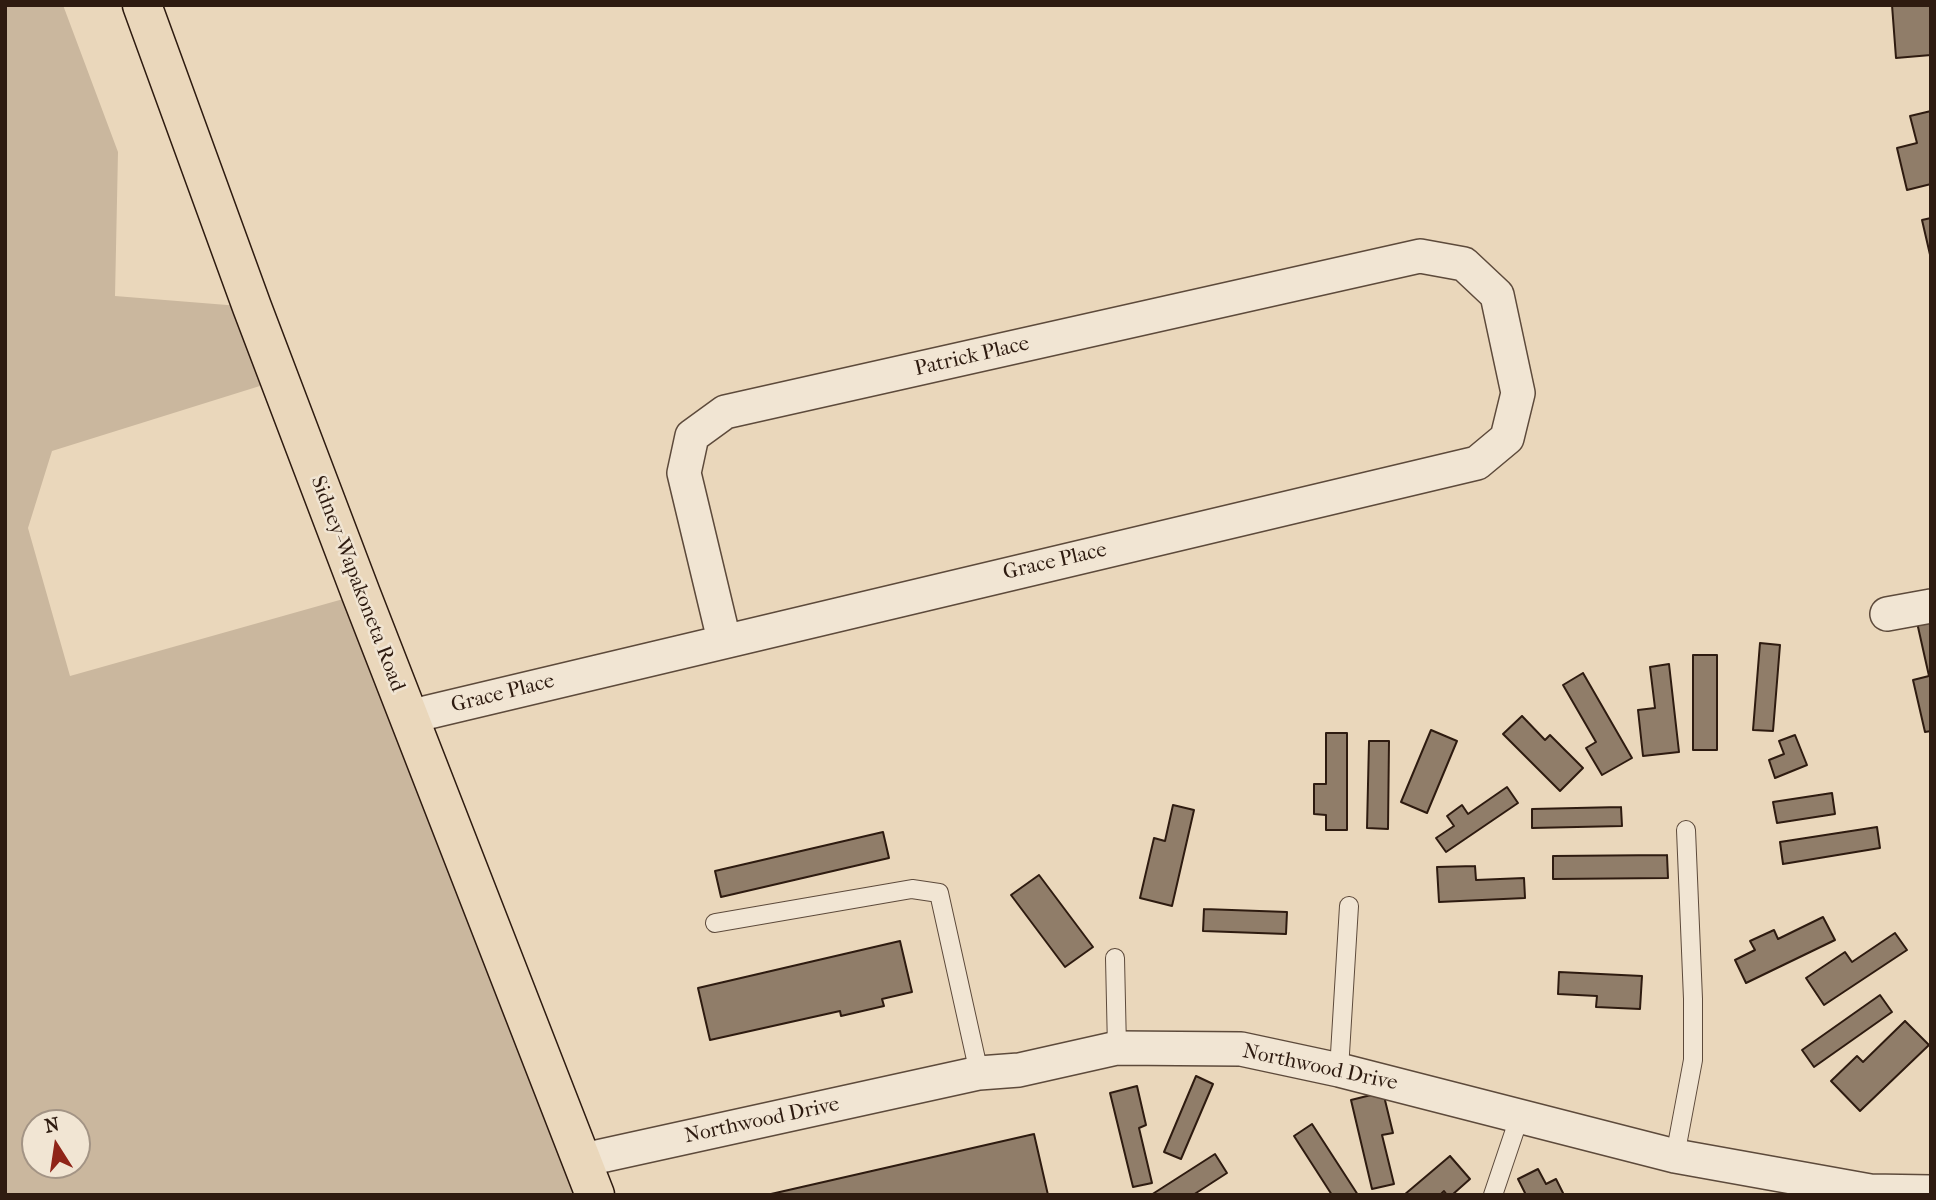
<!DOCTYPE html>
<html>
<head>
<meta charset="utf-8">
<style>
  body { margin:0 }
  #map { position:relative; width:1936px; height:1200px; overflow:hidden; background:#ead7bb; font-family:"IM FELL French Canon",serif }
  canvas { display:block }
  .frame { position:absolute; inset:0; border:7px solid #2e1b10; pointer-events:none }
  .north { position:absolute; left:21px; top:1109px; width:70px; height:70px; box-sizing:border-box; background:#f1e5d3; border:2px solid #a39485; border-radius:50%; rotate:348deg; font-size:19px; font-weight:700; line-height:28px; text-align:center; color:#2e1b10 }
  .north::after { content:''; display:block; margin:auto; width:24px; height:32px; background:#8f2418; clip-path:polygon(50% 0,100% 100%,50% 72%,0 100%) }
</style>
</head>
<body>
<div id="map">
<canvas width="1936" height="1200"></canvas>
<div class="frame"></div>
<div class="north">N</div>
</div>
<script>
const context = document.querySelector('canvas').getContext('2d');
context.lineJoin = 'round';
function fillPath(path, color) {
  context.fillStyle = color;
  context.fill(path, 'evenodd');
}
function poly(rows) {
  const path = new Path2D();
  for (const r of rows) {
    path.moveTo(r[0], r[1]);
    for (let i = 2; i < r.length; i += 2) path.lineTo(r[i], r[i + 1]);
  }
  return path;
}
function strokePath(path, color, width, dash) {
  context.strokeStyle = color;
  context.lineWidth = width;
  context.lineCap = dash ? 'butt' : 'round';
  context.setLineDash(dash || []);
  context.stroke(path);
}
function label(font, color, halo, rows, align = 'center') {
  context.font = font + ' "IM FELL French Canon",serif';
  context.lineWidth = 5;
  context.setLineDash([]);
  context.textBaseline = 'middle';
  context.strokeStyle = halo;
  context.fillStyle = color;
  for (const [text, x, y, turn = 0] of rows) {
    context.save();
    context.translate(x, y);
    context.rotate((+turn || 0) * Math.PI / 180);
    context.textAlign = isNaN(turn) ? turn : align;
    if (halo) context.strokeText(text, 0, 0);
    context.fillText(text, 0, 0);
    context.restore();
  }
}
fillPath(poly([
  [5,5,63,5,118,152,115,296,252,307,279,380,52,451,28,528,70,676,361,594,595,1195,5,1195],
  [35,1123,77,1123,77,1165,35,1165]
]), '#cab79e');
const building = poly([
  [1892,5,1931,5,1931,55,1896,58,1892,5],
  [1931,111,1931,184,1907,190,1897,148,1917,143,1910,116,1931,111],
  [1931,218,1931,259,1922,220,1931,218],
  [1931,615,1931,731,1925,732,1913,680,1929,676,1916,618,1931,615],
  [1760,643,1780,645,1773,731,1753,730,1760,643],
  [1693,655,1717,655,1717,750,1693,750,1693,655],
  [1669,664,1679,752,1643,756,1638,710,1655,708,1650,667,1669,664],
  [1583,673,1632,758,1602,775,1586,748,1596,742,1563,685,1583,673],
  [1522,716,1545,740,1550,735,1583,768,1560,791,1503,734,1522,716],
  [1431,730,1457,741,1427,813,1401,802,1431,730],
  [1326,733,1347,733,1347,830,1326,830,1326,815,1314,814,1314,784,1326,784,1326,733],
  [1795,735,1807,765,1775,778,1769,760,1784,754,1779,741,1795,735],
  [1369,741,1389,741,1388,829,1367,828,1369,741],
  [1507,787,1518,803,1446,852,1436,838,1454,826,1447,816,1462,805,1468,814,1507,787],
  [1832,793,1835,814,1777,823,1773,802,1832,793],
  [1173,805,1194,810,1172,906,1140,898,1154,838,1165,841,1173,805],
  [1621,807,1622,826,1532,828,1532,809,1621,807],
  [1877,827,1880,848,1783,864,1780,842,1877,827],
  [883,832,889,858,721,897,715,871,883,832],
  [1667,855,1668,878,1553,879,1553,856,1667,855],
  [1475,866,1476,880,1524,878,1525,898,1439,902,1437,867,1475,866],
  [1039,875,1093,947,1065,967,1011,895,1039,875],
  [1204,909,1287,912,1286,934,1203,931,1204,909],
  [1823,917,1835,940,1746,983,1735,960,1755,950,1750,941,1774,930,1778,939,1823,917],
  [1895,933,1907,950,1824,1005,1806,978,1845,952,1852,962,1895,933],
  [900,941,912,992,882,999,884,1006,841,1016,840,1011,710,1040,698,988,900,941],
  [1559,972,1642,976,1640,1009,1596,1007,1597,996,1558,994,1559,972],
  [1880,995,1892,1012,1814,1067,1802,1050,1880,995],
  [1905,1021,1929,1045,1860,1111,1831,1081,1857,1056,1863,1062,1905,1021],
  [1196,1076,1213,1084,1181,1159,1164,1152,1196,1076],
  [1137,1086,1146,1125,1139,1128,1152,1183,1133,1187,1110,1093,1137,1086],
  [1383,1092,1393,1133,1382,1135,1394,1184,1372,1189,1351,1100,1383,1092],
  [1312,1124,1358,1195,1332,1195,1294,1136,1312,1124],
  [1034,1134,1048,1195,771,1194,1034,1134],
  [1215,1154,1227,1173,1193,1195,1151,1195,1215,1154],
  [1450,1156,1470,1179,1452,1195,1447,1195,1444,1191,1440,1195,1404,1195,1450,1156],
  [1538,1169,1546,1184,1556,1179,1564,1195,1526,1195,1518,1179,1538,1169]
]);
fillPath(building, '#907d69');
strokePath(building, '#2e1b10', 2);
const lane = poly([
  [715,923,912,889,939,893,979,1073],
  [1115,958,1117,1048],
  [1339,1070,1349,906],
  [1675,1156,1693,1060,1693,999,1686,830],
  [1493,1195,1520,1115]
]);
const street = poly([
  [1887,614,1931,606],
  [408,717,1477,463,1507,438,1518,393,1497,295,1464,264,1420,256,725,412,692,436,684,473,724,640],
  [583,1160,979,1073,1019,1070,1117,1048,1241,1049,1339,1070,1675,1156,1870,1191,1931,1192]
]);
const primary = poly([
  [142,5,252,307,361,594,595,1195]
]);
strokePath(lane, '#5d4a3b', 20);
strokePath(street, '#5d4a3b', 36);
strokePath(primary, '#2e1b10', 41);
strokePath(lane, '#f1e5d3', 18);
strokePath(street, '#f1e5d3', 33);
strokePath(primary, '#ead7bb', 38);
label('21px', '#2e1b10', '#f1e5d3', [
  ["Patrick Place",972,357,-13],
  ["Grace Place",1055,562,-13],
  ["Sidney-Wapakoneta Road",357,584,69],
  ["Grace Place",503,694,-14],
  ["Northwood Drive",1320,1068,12],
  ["Northwood Drive",762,1121,-12]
]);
</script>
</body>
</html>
